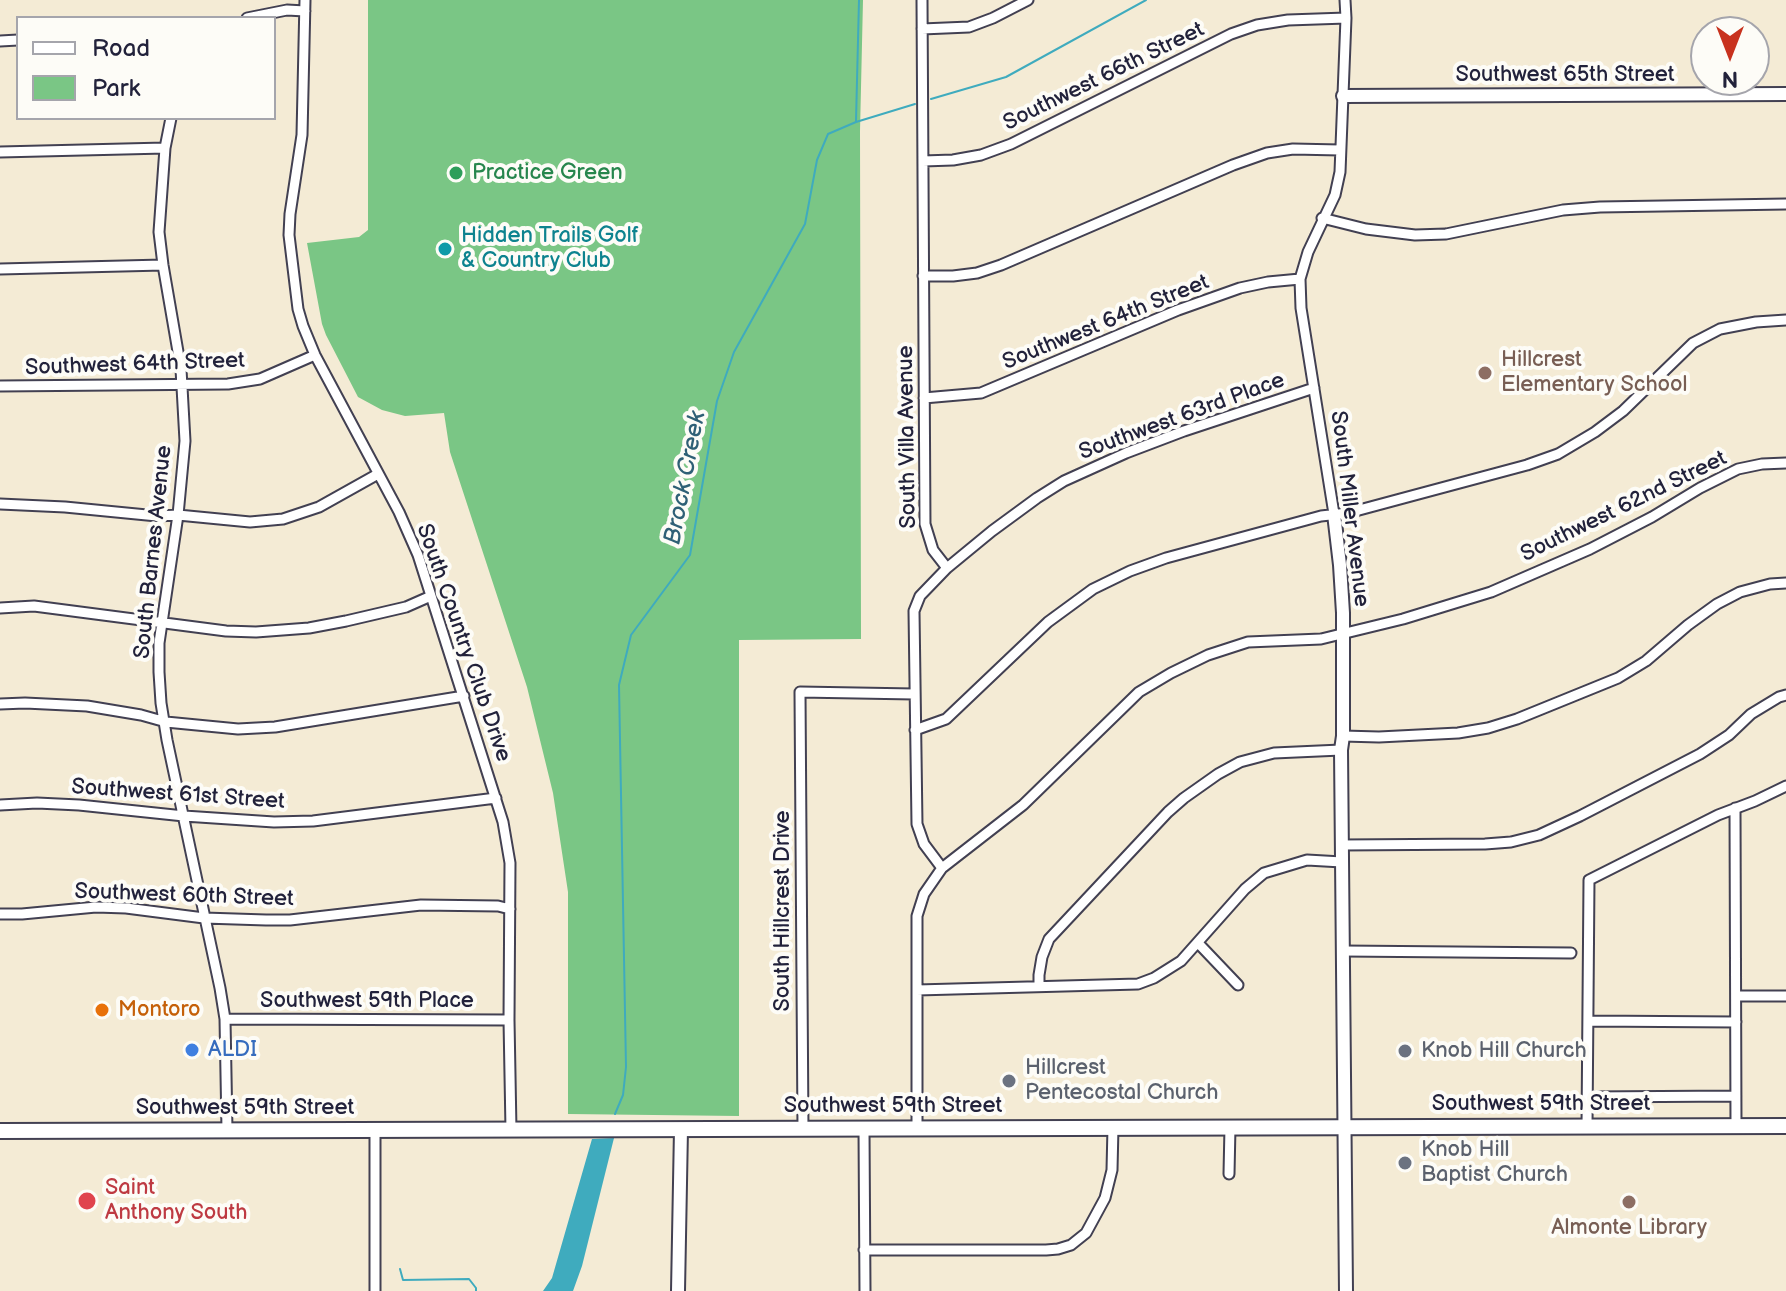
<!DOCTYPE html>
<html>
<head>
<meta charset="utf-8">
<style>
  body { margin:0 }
  #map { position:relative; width:1786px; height:1291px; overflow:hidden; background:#f4ebd5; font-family:"Balsamiq Sans",sans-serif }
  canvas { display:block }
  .legend { position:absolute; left:16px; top:16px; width:260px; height:104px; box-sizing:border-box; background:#fdfcf7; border:2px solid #a5a5ac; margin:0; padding:10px 14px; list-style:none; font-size:24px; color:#22223b }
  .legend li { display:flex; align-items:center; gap:16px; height:40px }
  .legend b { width:40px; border:2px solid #a5a5ac }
  .north { position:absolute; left:1690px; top:16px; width:80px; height:80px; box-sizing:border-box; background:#fdfcf7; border:2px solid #a5a5ac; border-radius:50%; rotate:180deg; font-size:22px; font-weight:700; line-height:32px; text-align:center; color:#22223b }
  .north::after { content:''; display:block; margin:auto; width:28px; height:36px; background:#c8321e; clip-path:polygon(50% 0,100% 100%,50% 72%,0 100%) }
</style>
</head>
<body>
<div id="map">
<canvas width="1786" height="1291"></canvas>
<ul class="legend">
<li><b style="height:10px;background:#fff"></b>Road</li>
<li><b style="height:22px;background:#7ac685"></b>Park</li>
</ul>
<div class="north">N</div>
</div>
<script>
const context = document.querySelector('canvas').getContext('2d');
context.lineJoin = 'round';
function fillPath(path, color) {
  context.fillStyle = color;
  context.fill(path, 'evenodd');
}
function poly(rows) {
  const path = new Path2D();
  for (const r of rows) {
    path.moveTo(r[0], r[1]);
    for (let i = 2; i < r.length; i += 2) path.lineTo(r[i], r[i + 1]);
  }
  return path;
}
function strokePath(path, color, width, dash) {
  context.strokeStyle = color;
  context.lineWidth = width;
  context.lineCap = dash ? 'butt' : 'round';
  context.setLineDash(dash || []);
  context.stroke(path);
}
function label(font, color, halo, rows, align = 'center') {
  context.font = font + ' "Balsamiq Sans",sans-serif';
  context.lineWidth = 8;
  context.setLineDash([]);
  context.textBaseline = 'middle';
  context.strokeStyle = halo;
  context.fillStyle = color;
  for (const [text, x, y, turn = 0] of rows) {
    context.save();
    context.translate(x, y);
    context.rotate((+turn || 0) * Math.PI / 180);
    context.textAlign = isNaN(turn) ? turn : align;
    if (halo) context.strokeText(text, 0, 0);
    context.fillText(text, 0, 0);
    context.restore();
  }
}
fillPath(poly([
  [368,0,863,0,860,131,861,639,739,640,739,1116,568,1114,568,892,553,793,527,687,450,452,444,413,405,416,382,410,358,397,326,335,322,324,307,243,359,237,368,230]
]), '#7ac685');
fillPath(poly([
  [614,1138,582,1266,573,1291,543,1291,552,1278,592,1139]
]), '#3fabbe');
strokePath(poly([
  [931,99,1006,77,1146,0],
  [856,121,859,0],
  [615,1114,623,1095,626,1067,619,685,631,635,690,555,717,401,734,352,805,224,817,160,828,134,856,122,915,104],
  [400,1269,403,1280,469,1279,476,1288,476,1291]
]), '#3fabbe', 2);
const minor = poly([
  [305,0,302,135,290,214,289,235,298,309,303,326,315,355,399,512,418,555,503,822,510,863,509,1020,511,1130],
  [247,18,287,10,305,11],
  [922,29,969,27,993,18,1028,0],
  [0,41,18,40],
  [171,118,165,148,159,232,163,265,181,369,185,441,178,515,159,643,159,672,161,703,167,740,220,988,225,1019,227,1130],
  [0,152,165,148],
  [923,161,953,160,981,155,1011,144,1231,34,1257,25,1288,20,1346,18],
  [1322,218,1366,229,1415,235,1446,234,1563,210,1600,207,1786,204],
  [0,269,163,265],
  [923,276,953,276,977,273,1001,265,1233,165,1267,153,1293,149,1340,150],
  [0,386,228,384,260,379,315,355],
  [924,398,981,393,1178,310,1240,288,1268,282,1300,279],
  [0,504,65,507,157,516,178,515,250,522,283,519,319,507,378,474],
  [1334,514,1301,308,1300,279,1308,252,1335,195,1340,172,1346,18,1345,0],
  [947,568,992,531,1037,498,1064,481,1126,453,1184,431,1314,388],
  [0,608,34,606,226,631,256,632,309,628,346,621,406,607,431,596],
  [0,704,25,703,87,706,141,715,166,722,238,729,275,727,464,696],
  [915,730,946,719,1048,622,1093,589,1130,571,1166,558,1321,516,1348,513,1415,495,1527,465,1558,454,1595,432,1623,411,1693,343,1720,329,1756,322,1786,320],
  [1343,736,1379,737,1458,733,1488,728,1517,719,1618,678,1646,661,1688,625,1717,604,1740,592,1770,584,1786,583],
  [0,805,37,803,79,805,184,816,274,822,313,821,496,798],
  [1735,808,1736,1126],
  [1342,845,1485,844,1511,842,1539,835,1580,816,1700,754,1729,735,1751,714,1779,697,1786,695],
  [942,868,1023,805,1139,692,1171,673,1208,655,1248,642,1321,639,1403,619,1491,592,1590,549,1652,517,1700,488,1738,469,1762,464,1786,463],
  [0,914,22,914,96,907,126,908,204,918,266,920,290,920,421,905,498,906,510,909],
  [1198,943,1238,985],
  [1343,951,1571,953],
  [1039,986,1039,975,1042,957,1049,939,1168,812,1184,798,1218,774,1240,762,1274,753,1341,750],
  [917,990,1138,984,1154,978,1181,961,1245,889,1264,873,1307,860,1342,862],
  [1736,996,1786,996],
  [225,1019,509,1020],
  [1588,1021,1736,1022],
  [1587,1097,1736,1096],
  [1587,1126,1589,880,1718,815,1755,801,1786,786],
  [803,1129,800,692,914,694],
  [864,1129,865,1291],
  [917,1129,917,916,924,894,942,868,924,844,917,824,914,611,920,596,947,568,933,550,925,524,922,0],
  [375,1130,375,1291],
  [1229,1174,1230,1127],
  [864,1250,1046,1250,1058,1249,1071,1245,1086,1233,1105,1198,1112,1170,1113,1127]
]);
const tertiary = poly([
  [1343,96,1786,94],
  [1334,514,1340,565,1343,613,1343,736,1341,750,1346,1291],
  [678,1291,681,1129]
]);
const secondary = poly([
  [0,1131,1786,1126]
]);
strokePath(minor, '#424052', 13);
strokePath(tertiary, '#424052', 16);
strokePath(secondary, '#424052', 18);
strokePath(minor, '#fff', 9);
strokePath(tertiary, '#fff', 12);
strokePath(secondary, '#fff', 14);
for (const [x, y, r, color] of [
  [456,173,8,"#2e9e5b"],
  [445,249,8,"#0f9aa8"],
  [1485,373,8,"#8d6e63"],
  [102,1010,8,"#e8710a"],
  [192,1050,8,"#3f7fe0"],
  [1405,1051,8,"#6b7280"],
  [1009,1081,8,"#6b7280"],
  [1405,1163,8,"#6b7280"],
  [87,1201,10,"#e0444e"],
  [1629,1202,8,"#8d6e63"]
]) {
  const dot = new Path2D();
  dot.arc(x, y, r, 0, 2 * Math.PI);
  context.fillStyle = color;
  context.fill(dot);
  strokePath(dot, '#fdfcf7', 3);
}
label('22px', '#22223b', '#fdfcf7', [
  ["Southwest 65th Street",1565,75],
  ["Southwest 66th Street",1104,77,-26],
  ["Southwest 64th Street",1106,323,-22],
  ["Southwest 64th Street",135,365,-2],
  ["Southwest 63rd Place",1182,417,-20],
  ["South Villa Avenue",908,437,-91],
  ["Southwest 62nd Street",1624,507,-26],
  ["South Miller Avenue",1349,509,83],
  ["South Barnes Avenue",154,552,-84],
  ["South Country Club Drive",463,643,71],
  ["Southwest 61st Street",178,795,4],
  ["Southwest 60th Street",184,896,2],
  ["South Hillcrest Drive",783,911,-90],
  ["Southwest 59th Place",367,1001],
  ["Southwest 59th Street",1541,1104],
  ["Southwest 59th Street",893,1106],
  ["Southwest 59th Street",245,1108]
]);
label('22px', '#27864d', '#fdfcf7', [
  ["Practice Green",472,173]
], 'left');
label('22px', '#0d838f', '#fdfcf7', [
  ["Hidden Trails Golf",461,236],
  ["& Country Club",461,261]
], 'left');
label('22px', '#785e54', '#fdfcf7', [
  ["Hillcrest",1501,360],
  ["Elementary School",1501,385],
  ["Almonte Library",1629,1228,"center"]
], 'left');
label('22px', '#c56008', '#fdfcf7', [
  ["Montoro",118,1010]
], 'left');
label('22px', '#366cbe', '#fdfcf7', [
  ["ALDI",208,1050]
], 'left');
label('22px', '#5b616d', '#fdfcf7', [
  ["Knob Hill Church",1421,1051],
  ["Hillcrest",1025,1068],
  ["Pentecostal Church",1025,1093],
  ["Knob Hill",1421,1150],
  ["Baptist Church",1421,1175]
], 'left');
label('22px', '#be3a42', '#fdfcf7', [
  ["Saint",105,1188],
  ["Anthony South",105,1213]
], 'left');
label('italic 24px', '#2f6076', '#fdfcf7', [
  ["Brock Creek",686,478,-79]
]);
</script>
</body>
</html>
